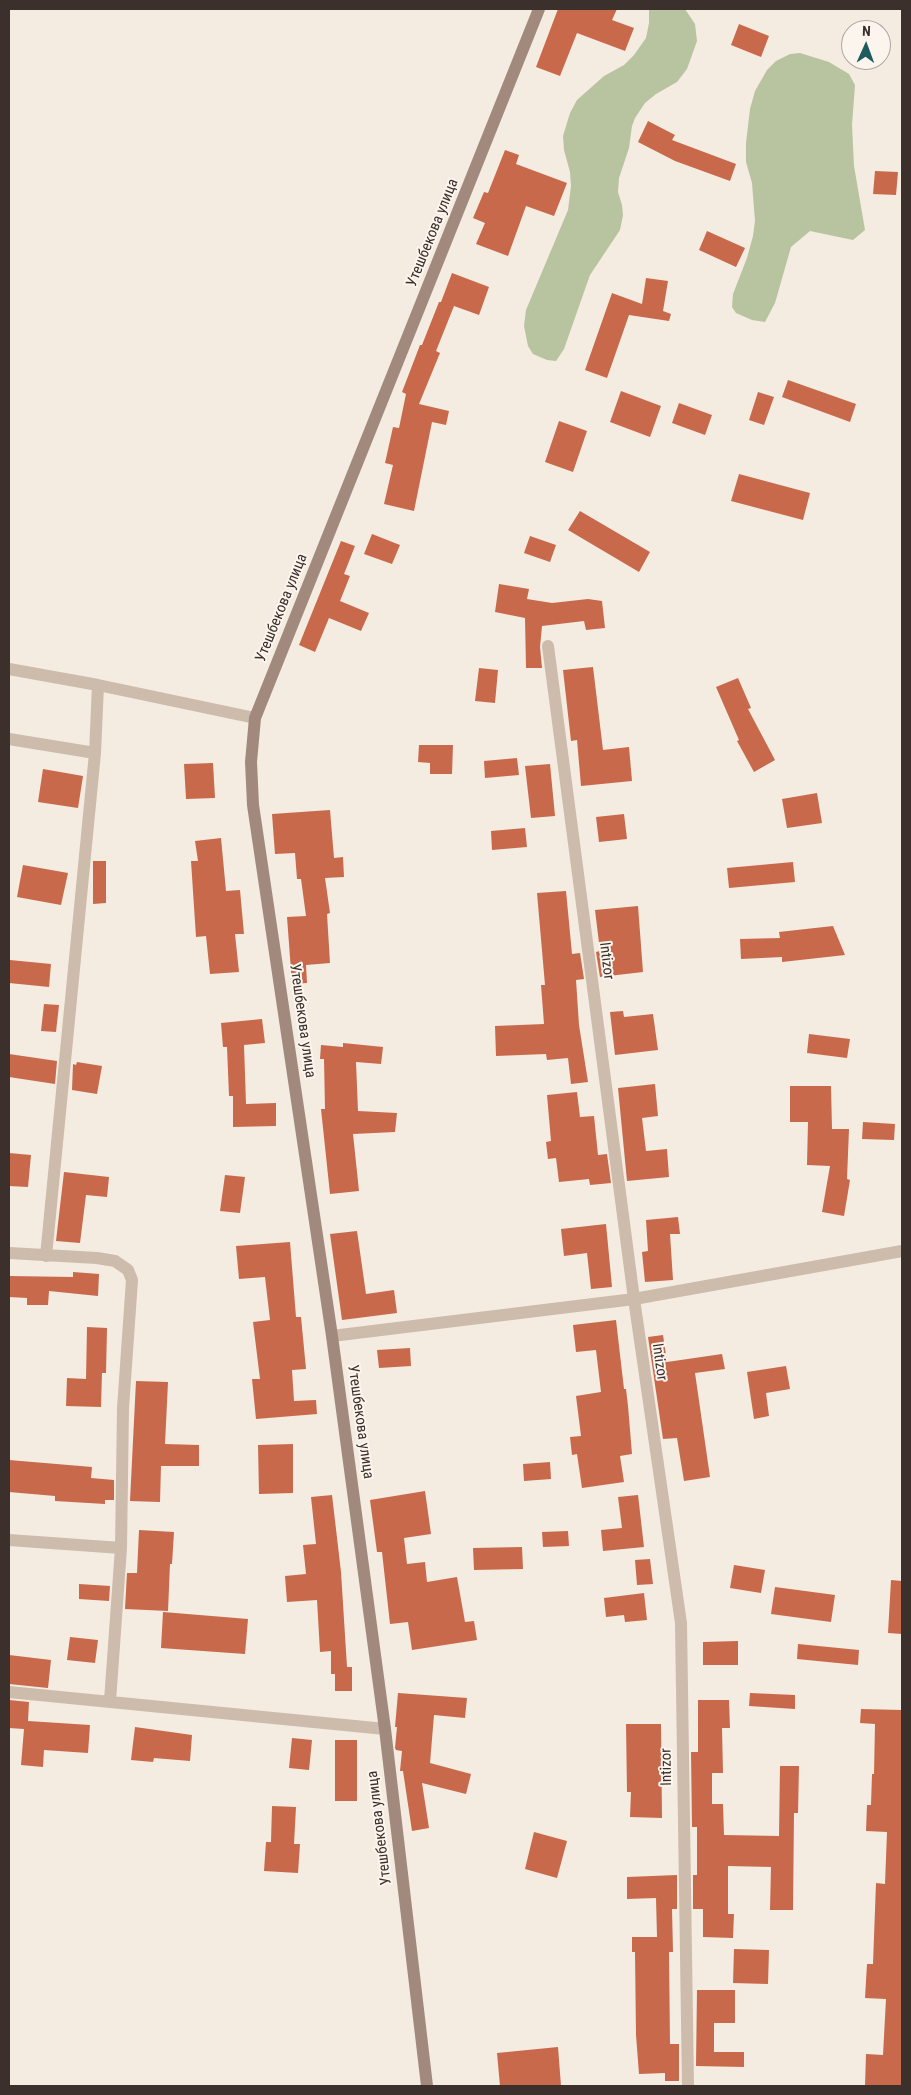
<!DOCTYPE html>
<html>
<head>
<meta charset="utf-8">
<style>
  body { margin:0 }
  #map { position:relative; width:911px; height:2095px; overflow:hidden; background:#f4ebe1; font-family:"Roboto Condensed",sans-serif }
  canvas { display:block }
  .frame { position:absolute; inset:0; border:10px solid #3b302b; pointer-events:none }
  .north { position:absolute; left:841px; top:20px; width:50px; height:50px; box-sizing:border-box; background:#fbf5ee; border:1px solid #aea6a0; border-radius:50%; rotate:2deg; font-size:14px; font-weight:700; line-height:20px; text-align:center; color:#3b302b }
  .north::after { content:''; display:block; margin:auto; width:18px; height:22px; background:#1f5a5e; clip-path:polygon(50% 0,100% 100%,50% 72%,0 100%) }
</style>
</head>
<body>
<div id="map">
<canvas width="911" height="2095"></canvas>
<div class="frame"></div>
<div class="north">N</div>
</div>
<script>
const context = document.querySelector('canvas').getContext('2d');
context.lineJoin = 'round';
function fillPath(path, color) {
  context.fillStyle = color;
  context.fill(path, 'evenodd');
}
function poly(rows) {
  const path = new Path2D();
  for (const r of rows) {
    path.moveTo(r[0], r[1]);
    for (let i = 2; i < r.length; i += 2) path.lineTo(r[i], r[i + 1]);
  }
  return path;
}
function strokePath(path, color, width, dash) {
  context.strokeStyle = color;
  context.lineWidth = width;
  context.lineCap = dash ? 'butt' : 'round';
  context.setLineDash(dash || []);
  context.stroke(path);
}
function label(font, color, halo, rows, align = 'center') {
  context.font = font + ' "Roboto Condensed",sans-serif';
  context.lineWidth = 4;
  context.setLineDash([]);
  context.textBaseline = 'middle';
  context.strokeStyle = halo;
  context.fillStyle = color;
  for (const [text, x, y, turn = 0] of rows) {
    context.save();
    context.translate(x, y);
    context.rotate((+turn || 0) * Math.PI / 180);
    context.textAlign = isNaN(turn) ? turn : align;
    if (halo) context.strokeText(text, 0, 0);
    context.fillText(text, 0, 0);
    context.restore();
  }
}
fillPath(poly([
  [649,9,685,9,695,24,697,41,687,69,677,82,656,94,645,103,635,118,632,126,629,148,619,178,618,192,622,205,623,215,620,230,590,275,564,349,556,361,547,360,533,354,528,346,524,326,526,310,568,210,571,186,570,172,564,150,563,136,570,113,577,100,604,76,624,65,634,55,646,38,649,23],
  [800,53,829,62,849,74,855,85,852,125,854,166,865,230,853,240,810,231,791,247,775,303,765,322,752,320,736,313,732,307,733,294,747,258,753,236,755,221,752,183,746,162,746,143,750,109,755,91,767,70,776,61,790,54]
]), '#b8c4a0');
fillPath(poly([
  [558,9,617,9,612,20,634,28,625,51,577,33,560,76,536,67],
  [739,24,769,36,761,57,731,45],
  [648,121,675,135,672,140,736,164,730,181,675,161,638,142],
  [505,150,519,155,516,164,567,183,554,216,526,206,508,256,476,244,485,223,473,218,484,192,488,193],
  [875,171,898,172,896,195,873,194],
  [707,231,745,248,736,267,699,250],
  [452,273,489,287,479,315,454,306,436,351,440,353,419,404,449,411,446,425,432,422,414,511,384,504,393,465,385,463,393,427,399,428,406,394,402,392,420,345,422,345,439,302,441,302],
  [646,278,668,281,663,311,671,314,669,321,629,315,607,378,585,370,612,293,642,304],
  [788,380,856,404,850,422,782,397],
  [621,391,661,406,650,437,610,422],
  [758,392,774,397,764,425,749,420],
  [679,403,712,415,705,435,672,423],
  [559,421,587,431,573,472,545,462],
  [739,474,810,493,803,520,731,501],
  [580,511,650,552,639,572,568,530],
  [372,534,400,545,392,564,364,554],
  [530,536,556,545,550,562,524,553],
  [341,541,355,546,344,574,350,576,340,601,369,613,361,631,329,618,315,652,299,645],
  [499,584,529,589,527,599,552,603,588,599,602,601,605,628,586,630,584,621,542,626,540,647,542,668,526,668,525,618,495,612],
  [593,667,603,750,629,747,632,781,581,786,577,740,571,741,563,670],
  [479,668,498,670,495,703,475,701],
  [738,678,751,708,748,709,775,760,754,772,737,741,739,740,716,687],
  [419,745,453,745,452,774,430,774,430,763,418,762],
  [517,758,519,775,485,778,484,761],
  [213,763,215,798,186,799,184,764],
  [550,764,555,816,531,818,525,766],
  [43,769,83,776,78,808,38,802],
  [817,793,822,823,787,828,782,799],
  [330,810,334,858,343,857,344,877,325,878,330,913,327,914,330,963,306,965,307,983,292,984,287,917,306,916,301,879,297,879,295,853,275,854,272,814],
  [624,814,627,839,599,842,596,817],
  [525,828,527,847,492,850,491,831],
  [221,838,226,891,240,890,244,934,235,934,239,972,210,974,206,936,196,937,191,861,198,861,195,841],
  [93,861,106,861,106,903,93,904],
  [793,862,795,882,729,888,727,868],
  [23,865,68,873,61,905,17,897],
  [566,891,572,954,580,953,584,979,576,980,579,1025,588,1082,571,1084,568,1058,547,1060,546,1054,496,1056,495,1026,544,1024,541,985,545,985,537,893],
  [638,906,643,972,600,977,596,952,600,951,595,910],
  [833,926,845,955,782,962,782,957,741,959,740,939,780,938,779,932],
  [10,960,51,964,49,987,9,983],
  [44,1004,59,1005,56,1032,41,1031],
  [623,1011,624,1017,653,1014,658,1050,615,1055,610,1012],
  [262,1019,265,1043,244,1045,246,1104,276,1103,276,1126,233,1127,233,1096,229,1096,227,1047,223,1047,221,1023],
  [809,1034,850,1039,847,1058,807,1053],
  [343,1043,383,1047,381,1064,356,1062,358,1111,397,1113,395,1132,353,1134,359,1191,330,1194,321,1109,325,1109,324,1059,320,1059,321,1045,343,1047],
  [9,1054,57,1061,55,1084,9,1077],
  [77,1062,102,1066,97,1094,72,1090,73,1064,76,1065],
  [655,1084,658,1116,642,1118,646,1151,667,1149,669,1177,627,1181,618,1088],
  [790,1086,831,1086,832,1129,849,1129,847,1179,850,1180,844,1216,822,1212,830,1166,807,1165,808,1122,790,1122],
  [577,1092,580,1117,594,1116,598,1155,607,1154,611,1183,590,1185,589,1179,559,1182,556,1158,548,1159,546,1142,551,1141,547,1095],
  [863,1122,895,1124,894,1140,862,1139],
  [9,1153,31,1155,28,1187,9,1186],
  [64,1172,109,1177,107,1197,86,1195,80,1243,56,1241],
  [225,1175,245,1177,240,1213,220,1211],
  [678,1217,680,1234,670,1234,673,1280,645,1282,642,1252,648,1251,646,1220],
  [606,1224,612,1287,591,1289,587,1253,564,1256,561,1229],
  [357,1231,366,1294,394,1290,397,1313,342,1320,330,1234],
  [290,1242,296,1317,301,1317,306,1369,292,1370,294,1401,316,1400,317,1414,256,1419,252,1379,260,1379,253,1322,270,1320,265,1277,239,1279,236,1246],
  [73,1272,99,1274,98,1296,49,1291,48,1305,27,1305,27,1298,9,1297,9,1276,73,1277],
  [616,1320,624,1389,626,1389,628,1406,632,1454,620,1456,624,1482,582,1488,577,1454,572,1455,570,1437,581,1436,576,1396,601,1392,596,1350,576,1352,573,1325],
  [87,1327,107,1328,106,1373,102,1373,101,1407,66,1406,67,1378,86,1379],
  [663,1335,667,1362,722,1354,725,1369,695,1373,710,1477,684,1481,677,1438,663,1439,648,1337],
  [410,1348,411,1366,379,1368,377,1350],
  [786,1366,790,1389,766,1393,769,1416,754,1419,747,1372],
  [136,1381,168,1382,165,1444,199,1445,199,1466,161,1466,160,1502,130,1501],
  [293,1444,293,1493,259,1494,258,1445],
  [9,1460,92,1467,91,1478,114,1480,114,1500,105,1500,105,1504,55,1501,55,1496,9,1492],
  [550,1462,551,1479,524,1481,523,1464],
  [425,1491,431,1534,404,1538,407,1564,425,1562,427,1582,457,1577,465,1622,474,1621,477,1640,412,1650,408,1622,390,1624,382,1552,377,1552,370,1500],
  [332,1495,341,1572,347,1667,352,1667,352,1691,335,1691,335,1674,331,1674,331,1651,320,1652,317,1600,287,1602,285,1576,306,1574,303,1545,316,1544,311,1497],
  [638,1495,644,1547,603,1551,601,1530,622,1528,618,1497],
  [139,1530,174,1532,172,1564,170,1564,168,1611,125,1609,127,1573,137,1573],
  [568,1531,569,1546,543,1547,542,1532],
  [522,1547,523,1569,474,1570,473,1548],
  [650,1559,653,1584,637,1585,635,1560],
  [734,1565,765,1570,761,1593,730,1588],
  [891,1580,902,1581,902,1634,888,1633],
  [79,1584,110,1586,109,1601,79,1599],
  [775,1587,835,1595,831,1622,771,1614],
  [644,1593,647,1620,625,1622,624,1615,606,1617,604,1598],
  [163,1612,248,1619,245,1654,161,1648],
  [70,1637,98,1640,95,1663,67,1660],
  [738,1641,738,1665,703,1665,703,1642],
  [798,1644,859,1650,858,1665,797,1659],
  [9,1655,51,1660,48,1688,9,1684],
  [398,1693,467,1698,465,1718,434,1715,430,1763,471,1774,466,1794,422,1783,429,1828,412,1831,403,1771,400,1771,402,1751,396,1750,395,1748,397,1727,395,1727],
  [750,1693,795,1695,795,1709,749,1706],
  [9,1700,29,1702,28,1721,90,1725,88,1753,44,1750,43,1767,21,1765,24,1729,9,1728],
  [698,1700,729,1700,730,1728,722,1728,723,1773,712,1773,712,1804,723,1804,724,1835,779,1836,780,1766,799,1766,798,1813,794,1813,793,1910,770,1910,771,1867,728,1866,728,1914,734,1914,733,1938,703,1937,703,1909,693,1909,693,1875,697,1875,697,1827,692,1827,691,1752,698,1752],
  [861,1709,902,1710,902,2051,901,2086,865,2086,866,2054,883,2055,886,1999,865,1998,867,1964,873,1964,876,1883,885,1884,887,1832,866,1831,867,1805,871,1805,872,1774,874,1774,875,1724,860,1723],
  [626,1724,661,1724,662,1818,630,1817,631,1792,627,1792],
  [135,1727,192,1735,190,1761,154,1758,153,1762,131,1760],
  [292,1738,312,1740,309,1770,289,1768],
  [335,1740,357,1740,357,1801,335,1801],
  [272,1806,296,1807,294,1844,300,1844,298,1873,264,1871,266,1842,271,1842],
  [534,1832,567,1841,557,1878,525,1869],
  [677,1875,677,1909,672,1909,673,1952,669,1952,670,2044,679,2044,679,2081,665,2081,665,2073,639,2074,636,2035,635,1952,632,1952,632,1937,657,1937,656,1898,627,1899,627,1877],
  [734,1949,769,1950,768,1984,733,1983],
  [697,1990,735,1990,735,2023,714,2023,714,2052,744,2052,744,2067,696,2066],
  [558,2047,561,2086,500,2086,497,2053]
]), '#c8694b');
strokePath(poly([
  [548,646,634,1299,681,1623,688,2086],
  [9,669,98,685,255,718],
  [9,739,95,753],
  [9,1253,97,1258,115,1261,128,1270,132,1280,123,1408,121,1548,110,1701],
  [46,1256,95,753,98,685],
  [332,1336,634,1299,902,1251],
  [9,1540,121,1548],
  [9,1692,385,1729]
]), '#cdbbac', 12);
strokePath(poly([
  [427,2086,385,1729,332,1336,253,805,251,762,255,718,539,9]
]), '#a18a7d', 12);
label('15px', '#3b302b', '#fbf5ee', [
  ["Утешбекова улица",433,233,-68],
  ["Утешбекова улица",282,608,-68],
  ["Intizor",606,961,83],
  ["Утешбекова улица",302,1021,82],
  ["Intizor",659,1362,82],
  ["Утешбекова улица",360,1422,82],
  ["Intizor",667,1767,-91],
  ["Утешбекова улица",380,1828,-97]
]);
</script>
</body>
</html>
